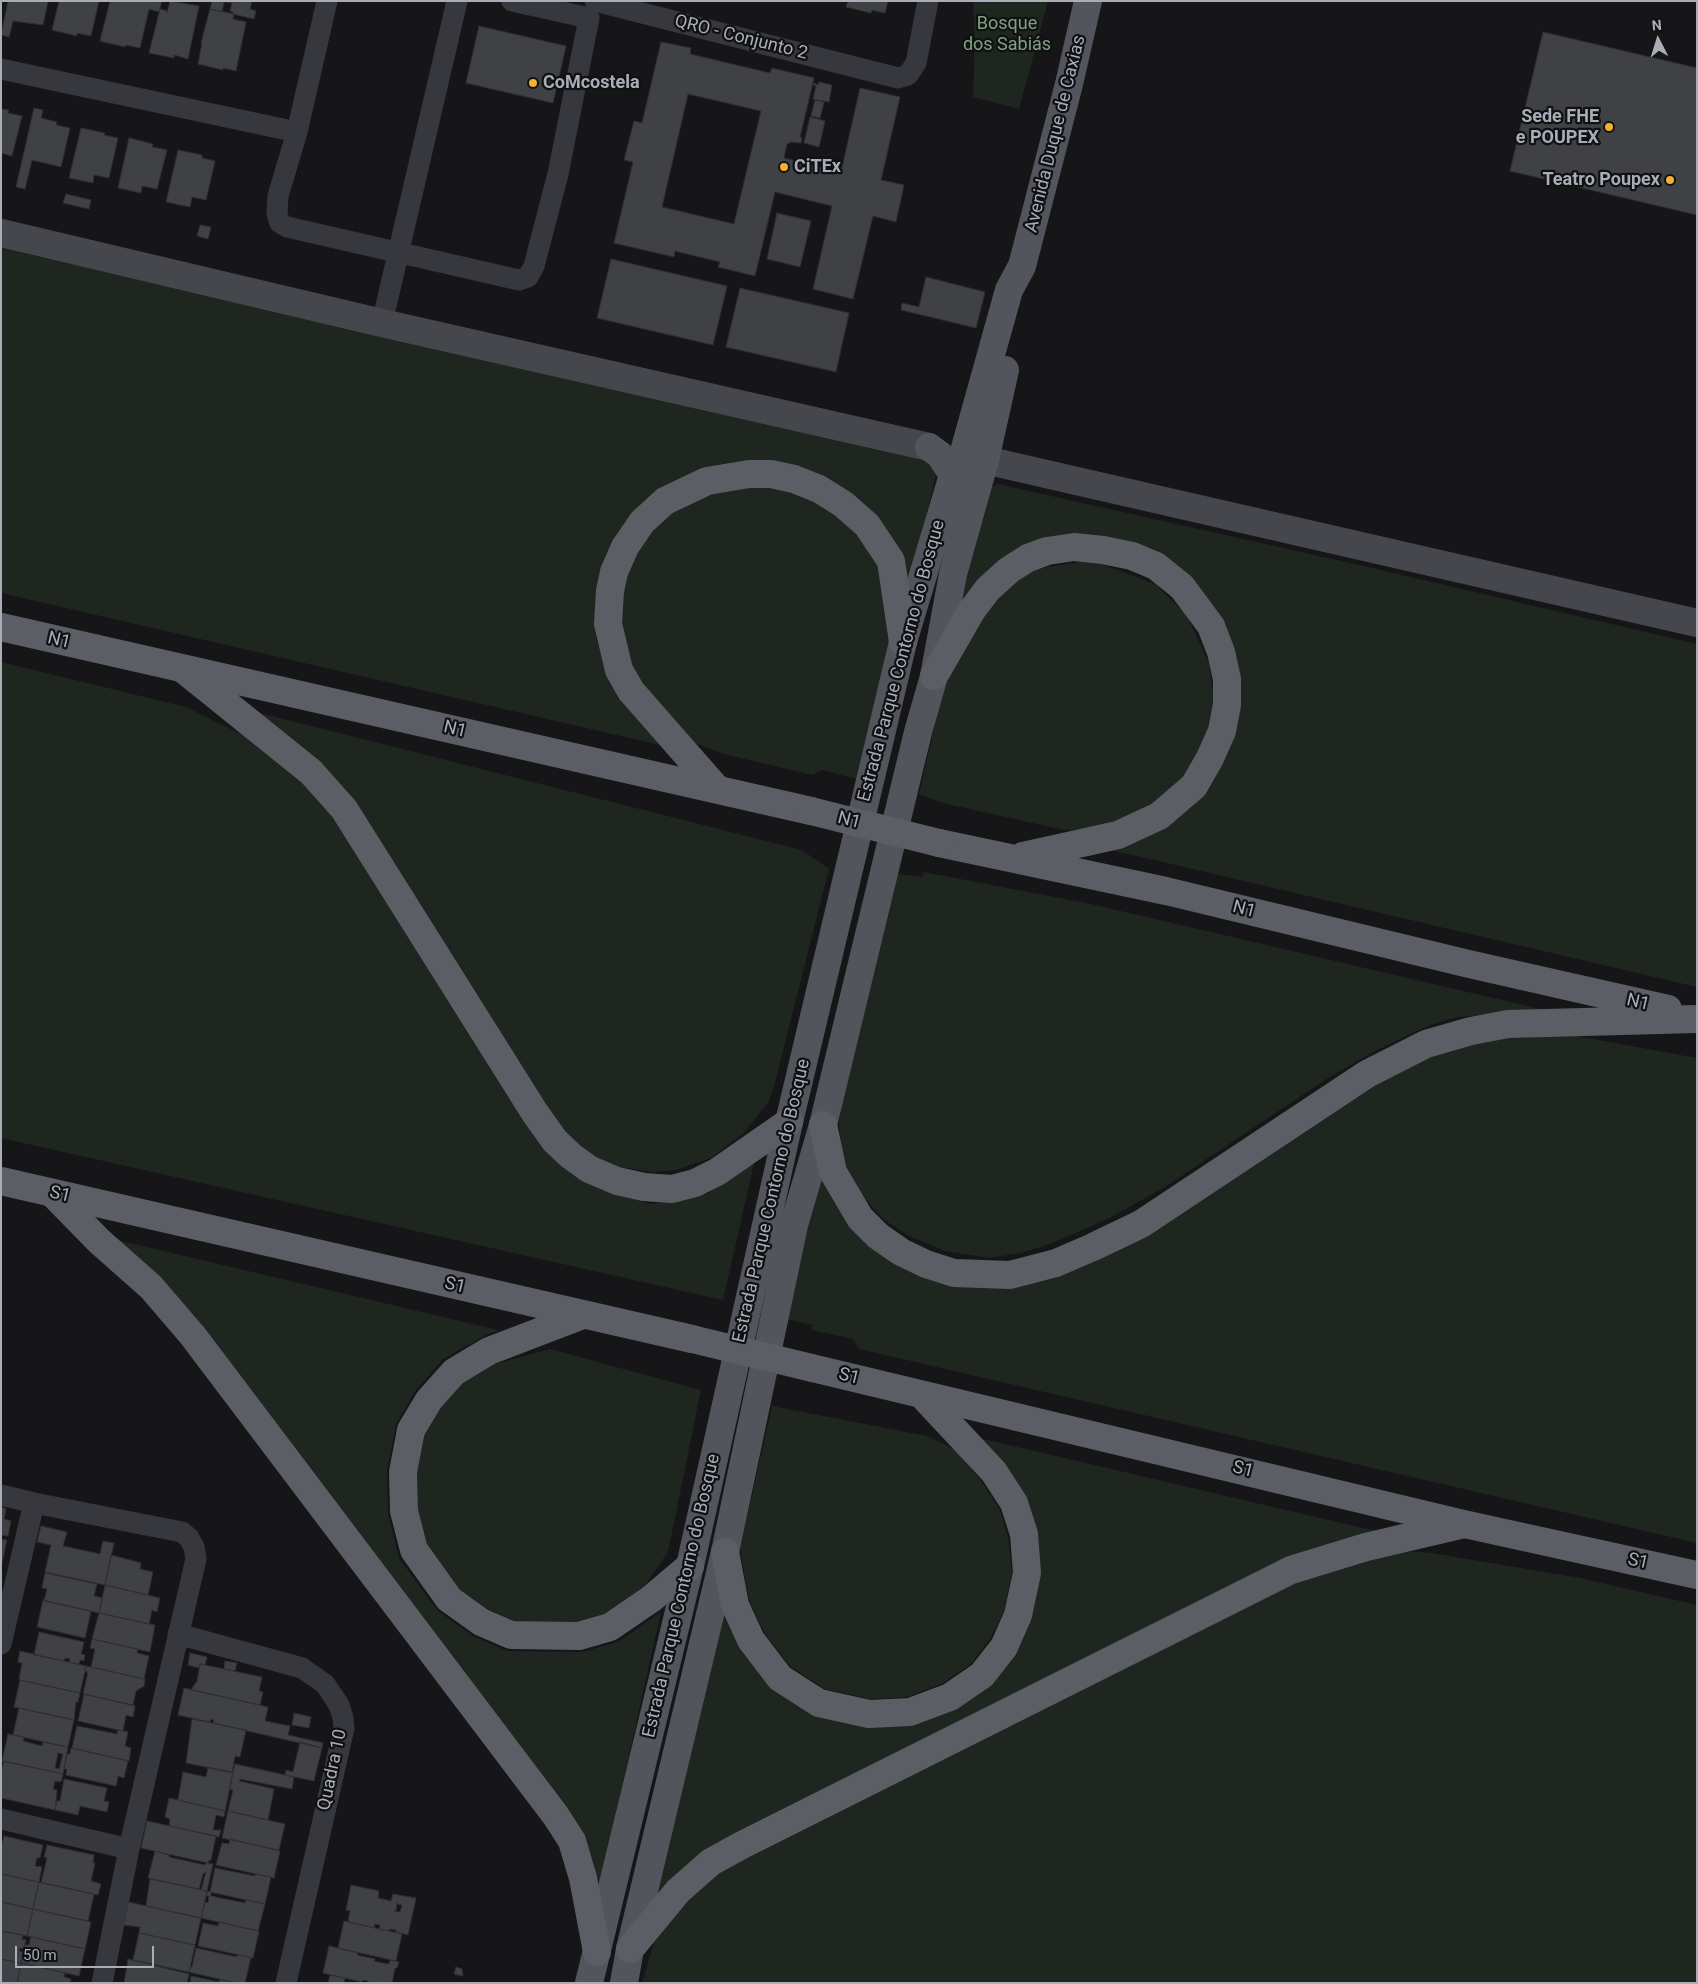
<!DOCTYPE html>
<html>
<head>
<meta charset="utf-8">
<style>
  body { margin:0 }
  #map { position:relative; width:1698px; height:1984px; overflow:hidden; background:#161618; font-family:Roboto,sans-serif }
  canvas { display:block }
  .frame { position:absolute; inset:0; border:2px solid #a8adb8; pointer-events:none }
  .north { position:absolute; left:1633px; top:15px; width:50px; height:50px; -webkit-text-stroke:4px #111113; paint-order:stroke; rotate:355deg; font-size:14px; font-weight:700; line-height:20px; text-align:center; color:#a8adb8 }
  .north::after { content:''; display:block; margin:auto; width:18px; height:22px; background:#a8adb8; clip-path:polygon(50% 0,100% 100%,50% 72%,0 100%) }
  .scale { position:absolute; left:15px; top:1946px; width:139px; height:22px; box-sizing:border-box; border:2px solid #a8adb8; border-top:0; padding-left:6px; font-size:15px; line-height:18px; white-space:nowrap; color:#a8adb8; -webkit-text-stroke:4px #111113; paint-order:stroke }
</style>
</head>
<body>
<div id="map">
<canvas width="1698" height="1984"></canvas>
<div class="frame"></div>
<div class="north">N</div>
<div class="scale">50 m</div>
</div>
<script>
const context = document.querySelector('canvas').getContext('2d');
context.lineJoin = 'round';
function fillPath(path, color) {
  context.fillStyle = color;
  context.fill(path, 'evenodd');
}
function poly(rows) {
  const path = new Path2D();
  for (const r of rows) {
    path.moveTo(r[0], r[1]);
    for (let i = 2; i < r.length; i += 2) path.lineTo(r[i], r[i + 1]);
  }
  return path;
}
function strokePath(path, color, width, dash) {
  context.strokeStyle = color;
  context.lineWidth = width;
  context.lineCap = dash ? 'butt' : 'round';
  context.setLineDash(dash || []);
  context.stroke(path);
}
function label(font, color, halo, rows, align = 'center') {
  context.font = font + ' Roboto,sans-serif';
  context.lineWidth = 4.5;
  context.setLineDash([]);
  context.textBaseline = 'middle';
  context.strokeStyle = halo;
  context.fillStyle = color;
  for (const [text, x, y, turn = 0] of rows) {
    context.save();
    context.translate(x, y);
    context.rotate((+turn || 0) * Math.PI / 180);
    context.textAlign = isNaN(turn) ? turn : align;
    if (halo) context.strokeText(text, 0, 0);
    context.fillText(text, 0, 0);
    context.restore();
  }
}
fillPath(poly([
  [973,1,1048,1,1019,109,973,97,975,42],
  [1,248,926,460,937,470,907,601,830,482,688,476,599,588,595,633,606,674,617,694,660,745,1,593],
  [998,484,1355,564,1697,644,1697,987,1107,849,1136,842,1166,825,1233,682,1165,565,1016,551,958,601,990,488],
  [748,487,789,489,826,505,842,517,871,550,888,582,889,643,856,779,823,770,812,775,724,754,687,740,640,690,619,652,625,569,659,522,689,500,709,491],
  [1081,562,1099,563,1155,584,1186,614,1209,663,1214,702,1205,748,1182,785,1117,827,1064,830,943,803,919,794,941,698,965,636,992,597,1035,569],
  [1,662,186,707,267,747,321,795,554,1157,601,1189,651,1204,708,1194,759,1142,723,1300,1,1138],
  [244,709,802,850,829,869,775,1083,769,1101,744,1133,711,1158,676,1170,653,1172,620,1167,594,1156,568,1137,548,1115,415,910],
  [924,872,1091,904,1549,1011,1457,1017,1430,1025,1375,1051,1328,1078,1165,1187,1110,1218,1050,1244,1021,1253,989,1258,945,1251,907,1235,883,1219,859,1192,849,1175,842,1151,839,1125,842,1098,892,873,922,877],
  [1566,1034,1697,1058,1697,1543,859,1349,853,1339,812,1330,813,1325,781,1318,823,1170,921,1266,1052,1267,1384,1069,1470,1036],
  [113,1239,498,1330,482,1337,443,1359,416,1390,396,1424,387,1471,388,1513,399,1558,437,1610,473,1636,507,1651,582,1652,618,1642,661,1612,599,1890,592,1859,587,1844],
  [550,1349,701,1390,668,1552,643,1588,604,1614,578,1622,514,1621,488,1609,459,1589,427,1544,418,1509,417,1473,424,1435,440,1408,462,1383,495,1364],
  [772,1406,927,1436,956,1450,982,1482,1000,1510,1008,1537,1012,1572,1004,1611,990,1639,971,1664,943,1683,907,1697,870,1699,825,1689,790,1666,764,1632,749,1600,740,1549],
  [979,1438,1380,1532,1337,1541,1304,1553,652,1908,721,1598,792,1695,940,1708,1034,1588],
  [1402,1551,1432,1553,1580,1578,1697,1605,1697,1983,642,1983,655,1940,666,1923,711,1876,1308,1574]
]), '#1e261f');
const building = poly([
  [8,1,48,1,43,25,13,21,9,37,1,35,8,1],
  [59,1,99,1,91,36,77,33,77,36,52,30,59,1],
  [110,1,162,1,159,12,149,9,140,48,126,45,125,47,100,41,110,1],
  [170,1,199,6,188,59,174,55,174,58,149,53,160,9,167,11,167,13,170,1],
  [212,1,252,1,250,9,256,11,254,19,233,14,233,12,230,11,232,3,224,2,222,12,210,9,212,1],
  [848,1,888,1,885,13,872,10,871,13,846,7,848,1],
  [210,9,234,14,233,19,246,22,236,71,223,68,223,70,198,64,202,43,201,43,210,9],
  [479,26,566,46,553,103,466,83,479,26],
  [1543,32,1697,68,1697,215,1510,171,1543,32],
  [661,42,691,48,690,54,770,73,772,68,814,78,800,137,802,138,801,143,791,142,787,144,784,158,841,172,860,88,900,97,881,180,904,185,896,222,873,216,853,299,813,289,832,206,775,192,755,276,718,267,720,262,675,251,674,257,614,243,633,162,624,160,634,121,642,123,661,42],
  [688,94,761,111,734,224,662,207,688,94],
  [819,82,832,85,829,102,813,99,816,86,813,85,814,83,818,85,819,82],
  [815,100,824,102,820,118,811,116,815,100],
  [34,108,43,110,41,118,57,122,56,125,70,128,61,167,32,160,25,189,16,187,34,108],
  [1,109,9,110,8,113,22,116,12,156,1,153,1,109],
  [810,117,825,121,819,147,804,143,810,117],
  [81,128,105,133,104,135,118,138,109,178,94,175,93,183,69,178,81,128],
  [129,138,153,144,152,147,167,150,157,189,142,186,141,193,118,188,129,138],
  [178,150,202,155,202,158,215,161,206,200,192,197,190,207,166,202,178,150],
  [66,194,91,200,89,209,63,203,66,194],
  [777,213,811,221,800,267,767,259,777,213],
  [200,225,211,227,208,239,197,236,200,225],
  [611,259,727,286,713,345,597,318,611,259],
  [926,277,985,292,976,328,901,310,902,303,919,307,926,277],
  [740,288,849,313,836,372,726,347,740,288],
  [1,1507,5,1508,6,1510,4,1519,11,1521,8,1536,1,1535,1,1507],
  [41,1526,67,1532,63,1546,100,1554,103,1541,114,1543,105,1585,45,1572,51,1545,37,1542,41,1526],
  [1,1539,7,1540,2,1563,1,1563,1,1539],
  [111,1555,141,1563,140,1569,153,1572,148,1595,105,1585,111,1555],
  [45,1573,97,1584,94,1596,102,1598,99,1613,44,1601,47,1589,42,1588,45,1573],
  [105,1585,160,1598,157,1612,152,1610,149,1624,99,1613,105,1585],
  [43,1600,91,1611,85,1638,37,1627,43,1600],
  [99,1613,155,1625,150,1652,92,1639,99,1613],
  [39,1632,84,1642,81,1654,85,1655,84,1661,80,1660,79,1664,69,1662,70,1659,65,1658,64,1661,34,1655,39,1632],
  [92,1639,138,1649,137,1653,149,1656,144,1679,91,1667,95,1649,90,1648,92,1639],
  [20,1651,86,1666,80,1693,19,1680,22,1663,18,1662,20,1651],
  [190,1653,207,1657,205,1665,200,1664,199,1668,188,1665,190,1653],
  [225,1661,237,1663,235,1671,224,1669,225,1661],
  [200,1664,262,1677,259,1691,263,1692,260,1705,191,1690,197,1681,200,1664],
  [86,1666,145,1679,144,1686,136,1691,133,1705,83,1694,88,1672,85,1672,86,1666],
  [20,1680,80,1693,78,1702,76,1702,74,1720,14,1707,20,1680],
  [184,1688,268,1707,265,1721,290,1726,288,1735,323,1743,322,1748,213,1723,214,1720,211,1719,210,1722,178,1715,184,1688],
  [84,1694,135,1706,133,1717,126,1715,123,1731,78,1721,84,1694],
  [19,1708,74,1720,68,1747,13,1735,19,1708],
  [294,1713,311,1717,309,1728,292,1725,294,1713],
  [192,1719,246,1730,240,1757,235,1756,232,1772,186,1763,192,1719],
  [77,1726,117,1734,118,1730,128,1732,125,1746,131,1748,129,1761,72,1748,77,1726],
  [8,1734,24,1737,23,1741,42,1746,43,1742,68,1747,63,1774,2,1761,8,1734],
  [58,1753,63,1754,59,1769,55,1768,58,1753],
  [300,1742,322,1748,314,1781,285,1775,286,1770,293,1772,300,1742],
  [71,1748,128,1761,124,1778,118,1776,116,1786,66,1775,67,1769,64,1769,67,1754,70,1754,71,1748],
  [4,1761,63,1774,61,1782,55,1781,53,1789,57,1790,55,1810,1,1798,1,1773,4,1761],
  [235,1764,294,1777,292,1789,240,1779,239,1781,274,1789,268,1820,228,1811,233,1790,229,1789,235,1764],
  [208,1768,233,1773,225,1811,178,1800,183,1772,206,1777,208,1768],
  [64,1779,107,1788,104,1801,109,1802,107,1812,80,1806,78,1815,55,1810,57,1801,60,1801,64,1779],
  [169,1798,225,1811,224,1817,216,1815,213,1830,221,1830,219,1837,169,1826,170,1819,165,1817,169,1798],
  [228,1811,285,1824,279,1850,222,1838,228,1811],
  [147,1821,216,1836,211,1860,209,1860,208,1863,141,1848,147,1821],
  [4,1836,43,1845,40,1858,37,1858,35,1866,42,1867,39,1882,1,1874,1,1847,4,1836],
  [230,1839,280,1851,274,1878,216,1865,222,1843,229,1844,230,1839],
  [47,1845,94,1855,93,1863,95,1863,91,1881,101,1884,98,1895,41,1883,47,1858,44,1857,47,1845],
  [155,1851,169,1855,169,1857,205,1865,206,1863,213,1864,207,1891,201,1890,206,1872,203,1874,199,1889,148,1878,155,1851],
  [215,1868,255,1876,255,1874,271,1877,265,1904,210,1892,215,1868],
  [1,1874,39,1882,33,1909,1,1902,1,1874],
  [150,1879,207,1891,201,1918,146,1906,150,1879],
  [39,1882,94,1894,88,1921,33,1909,39,1882],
  [351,1885,379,1891,378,1898,391,1901,393,1894,416,1898,408,1935,396,1932,396,1930,389,1929,389,1931,379,1929,380,1925,375,1924,374,1928,348,1922,350,1911,346,1910,351,1885],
  [397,1904,402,1905,400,1912,394,1911,396,1910,397,1904],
  [207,1891,211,1892,211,1896,245,1903,246,1900,265,1904,258,1931,201,1918,205,1902,208,1903,209,1896,206,1896,207,1891],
  [1,1902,33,1909,27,1936,1,1931,1,1902],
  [128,1902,201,1918,195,1945,139,1933,140,1927,123,1925,128,1902],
  [33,1909,91,1922,85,1949,27,1936,33,1909],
  [344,1921,402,1934,396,1961,338,1948,344,1921],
  [219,1922,259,1931,253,1958,198,1946,203,1923,218,1926,219,1922],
  [1,1931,23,1935,22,1939,26,1940,24,1949,20,1948,19,1951,23,1952,21,1963,1,1959,1,1931],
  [139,1933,195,1945,189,1972,133,1960,139,1933],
  [31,1937,85,1949,79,1976,21,1963,25,1945,29,1945,31,1937],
  [329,1946,358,1953,357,1955,375,1959,374,1961,382,1963,389,1964,390,1960,399,1962,397,1968,395,1968,392,1983,368,1983,368,1981,363,1980,362,1982,323,1973,329,1946],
  [196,1948,237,1957,237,1955,251,1957,245,1983,236,1983,189,1972,190,1967,192,1967,196,1948],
  [1,1959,21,1963,17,1983,1,1983,1,1959],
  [128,1959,189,1974,187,1983,124,1983,128,1959],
  [21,1963,65,1973,64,1977,71,1979,70,1983,17,1983,21,1963],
  [456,1967,462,1969,463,1976,454,1974,456,1967],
  [330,1975,345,1978,344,1982,348,1983,328,1983,330,1975],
  [191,1976,219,1982,220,1979,236,1983,190,1983,191,1976]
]);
fillPath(building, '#404145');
strokePath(building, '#303034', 1);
strokePath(poly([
  [327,1,297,132,278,196,277,214,280,223,287,227,519,280,528,277,534,266,558,174,589,18,512,1],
  [595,1,898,78,908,75,916,63,928,1],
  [1,69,297,132],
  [382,323,457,1],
  [1,1495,34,1503,182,1532,189,1538,194,1547,196,1559,129,1849,102,1983],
  [178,1634,302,1668,325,1684,339,1705,343,1718,344,1728,286,1983],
  [1,1644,34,1503],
  [1,1819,129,1849]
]), '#37383d', 21);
strokePath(poly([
  [1,233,382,323,929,447],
  [985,460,1697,623]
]), '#45474d', 28);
strokePath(poly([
  [929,447,940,455,953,475],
  [589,1983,690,1566,789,1122,903,642,942,512,953,475,963,455,1009,290,1022,266,1069,84,1088,1],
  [624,1983,630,1949,725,1552,794,1225,823,1125,918,732,934,676,953,574,985,460,1005,370]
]), '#53555c', 28);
strokePath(poly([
  [1,627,811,811],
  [183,669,311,772,344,809,535,1113,555,1141,571,1156,589,1169,617,1181,644,1187,672,1189,695,1183,717,1172,789,1122],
  [934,676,972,610,988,589,1009,570,1028,558,1047,551,1074,547,1103,550,1132,556,1156,566,1182,587,1211,626,1221,652,1227,679,1227,705,1222,731,1210,758,1194,786,1159,816,1118,835,1023,856],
  [717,789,631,691,619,670,608,624,610,591,614,572,625,547,642,522,665,501,707,481,749,474,771,474,794,479,819,489,843,504,867,525,891,561,903,642],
  [939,843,1166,891,1469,964,1668,1009],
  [823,1125,833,1172,860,1218,878,1236,901,1252,926,1264,954,1273,1010,1275,1056,1263,1093,1247,1141,1224,1367,1074,1426,1044,1471,1031,1508,1024,1697,1019],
  [1,1181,692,1339],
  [52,1193,99,1241,151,1287,193,1336,556,1816,572,1841,583,1878,597,1952],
  [583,1315,489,1351,454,1372,429,1400,411,1430,403,1472,404,1511,414,1550,449,1599,481,1622,511,1635,579,1636,610,1627,651,1599,690,1566],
  [812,1368,1464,1524,1697,1575],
  [725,1552,735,1605,751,1640,780,1678,819,1703,869,1714,910,1712,950,1697,982,1675,1004,1647,1018,1615,1027,1573,1024,1534,1014,1503,994,1472,922,1395],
  [630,1949,678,1891,711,1862,742,1845,1291,1570,1366,1547,1464,1524]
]), '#5b5e65', 28);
strokePath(poly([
  [811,811,939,843],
  [692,1339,812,1368]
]), '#5b5e65', 28);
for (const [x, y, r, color] of [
  [533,83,5,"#f2b134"],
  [1609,127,5,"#f2b134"],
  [784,167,5,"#f2b134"],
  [1670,180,5,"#f2b134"]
]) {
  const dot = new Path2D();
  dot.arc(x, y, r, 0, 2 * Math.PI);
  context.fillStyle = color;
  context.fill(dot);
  strokePath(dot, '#111113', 2);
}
label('18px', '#7fa381', '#111113', [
  ["Bosque",1007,24],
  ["dos Sabiás",1007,45]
]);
label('18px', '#a8adb8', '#111113', [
  ["QRO - Conjunto 2",741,38,14],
  ["Avenida Duque de Caxias",1056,134,-76],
  ["N1",59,641,13],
  ["Estrada Parque Contorno do Bosque",902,661,-75],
  ["N1",455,730,13],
  ["N1",849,821,14],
  ["N1",1244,910,14],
  ["N1",1638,1003,13],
  ["S1",60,1195,13],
  ["Estrada Parque Contorno do Bosque",772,1201,-77],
  ["S1",455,1286,13],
  ["S1",849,1377,14],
  ["S1",1243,1470,14],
  ["S1",1638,1562,12],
  ["Estrada Parque Contorno do Bosque",682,1596,-77],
  ["Quadra 10",333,1770,-78]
]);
label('bold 18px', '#a8adb8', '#111113', [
  ["CoMcostela",543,83],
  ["Sede FHE",1599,117,"right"],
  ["e POUPEX",1599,138,"right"],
  ["CiTEx",794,167],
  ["Teatro Poupex",1660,180,"right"]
], 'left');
</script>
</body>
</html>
